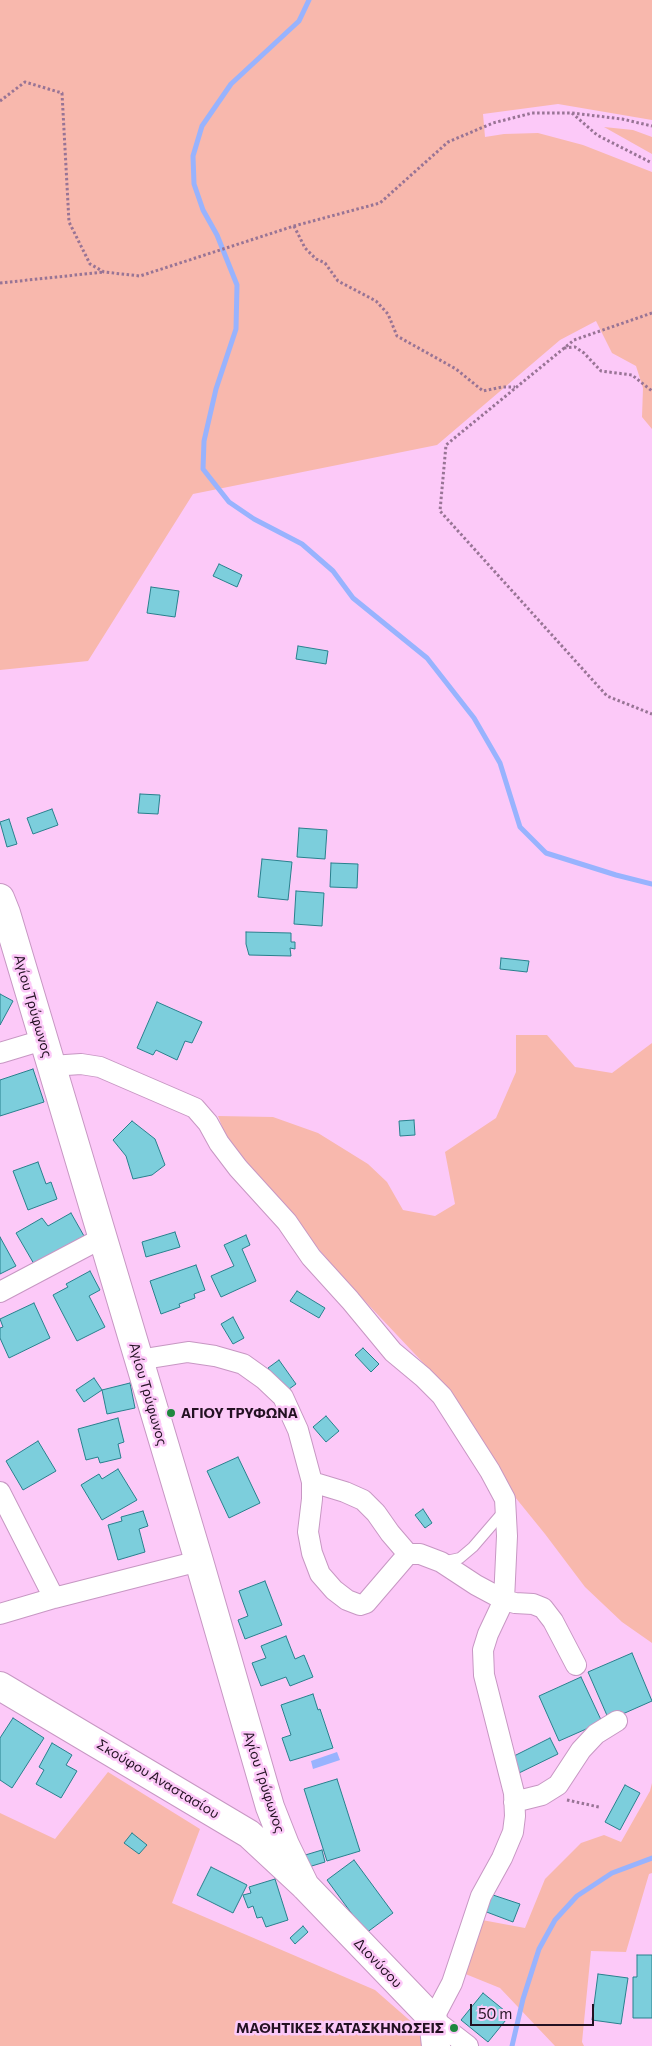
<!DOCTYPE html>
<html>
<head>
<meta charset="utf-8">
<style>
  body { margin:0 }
  #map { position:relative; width:652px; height:2046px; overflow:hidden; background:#fcc9f8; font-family:Commissioner,sans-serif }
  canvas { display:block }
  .scale { position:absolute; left:470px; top:2004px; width:124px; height:22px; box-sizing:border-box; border:2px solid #231122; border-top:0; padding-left:6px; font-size:15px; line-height:18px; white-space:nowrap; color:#231122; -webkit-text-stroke:4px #fcc9f8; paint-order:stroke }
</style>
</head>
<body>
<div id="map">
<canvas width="652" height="2046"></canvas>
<div class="scale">50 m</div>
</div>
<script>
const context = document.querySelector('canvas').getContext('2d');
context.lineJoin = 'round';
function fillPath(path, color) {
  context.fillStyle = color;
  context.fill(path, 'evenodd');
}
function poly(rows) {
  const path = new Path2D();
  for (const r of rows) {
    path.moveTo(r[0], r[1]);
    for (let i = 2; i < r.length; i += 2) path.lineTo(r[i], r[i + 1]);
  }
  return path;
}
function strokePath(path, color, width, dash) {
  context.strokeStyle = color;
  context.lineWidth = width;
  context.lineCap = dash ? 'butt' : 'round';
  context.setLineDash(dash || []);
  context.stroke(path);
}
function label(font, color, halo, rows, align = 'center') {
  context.font = font + ' Commissioner,sans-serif';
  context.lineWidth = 5;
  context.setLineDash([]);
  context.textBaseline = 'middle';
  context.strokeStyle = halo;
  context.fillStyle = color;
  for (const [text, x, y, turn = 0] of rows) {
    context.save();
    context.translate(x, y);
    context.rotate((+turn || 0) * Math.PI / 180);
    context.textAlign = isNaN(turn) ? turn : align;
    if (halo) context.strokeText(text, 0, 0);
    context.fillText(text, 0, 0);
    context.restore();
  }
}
fillPath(poly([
  [0,0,652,0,652,120,558,104,483,114,485,137,504,134,538,133,583,145,652,172,652,429,642,417,643,388,636,366,612,353,596,321,560,340,437,445,193,494,88,661,0,670],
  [604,127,633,130,652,137,652,154],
  [516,1035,547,1035,575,1067,612,1073,652,1043,652,1643,622,1622,585,1587,545,1534,515,1497,446,1387,346,1281,229,1144,218,1116,273,1117,318,1133,368,1164,387,1182,403,1210,435,1216,455,1204,445,1152,496,1118,516,1072],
  [108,1772,200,1829,172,1903,375,1990,439,2046,0,2046,0,1813,55,1839],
  [652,1783,652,1873,649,1874,626,1952,591,1951,582,2042,584,2046,555,2046,500,1988,463,1973,482,1920,525,1928,545,1879,581,1843,604,1835,621,1842,650,1791]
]), '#f8b8ad');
fillPath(poly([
  [337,1752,340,1760,313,1769,311,1761]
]), '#98b3fe');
strokePath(poly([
  [309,0,299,21,231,84,202,126,193,156,194,184,203,210,217,235,237,285,236,329,216,389,204,441,203,469,229,502,254,519,302,544,333,571,353,598,427,658,474,718,500,763,520,827,546,853,616,875,652,884],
  [512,2046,523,1999,539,1949,555,1920,577,1896,612,1873,652,1858]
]), '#98b3fe', 5);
const building = poly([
  [219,564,242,575,237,587,213,576,219,564],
  [151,587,179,591,175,617,147,613,151,587],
  [298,646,328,651,326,664,296,659,298,646],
  [140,794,160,795,158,814,138,813,140,794],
  [52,809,58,825,33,834,27,818,52,809],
  [9,819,17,844,7,847,0,822,9,819],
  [299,828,327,830,325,859,297,857,299,828],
  [262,859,292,862,288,900,258,897,262,859],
  [331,863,358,864,357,888,330,887,331,863],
  [296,891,324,893,322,926,294,924,296,891],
  [246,932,291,933,291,942,295,942,295,949,290,948,291,956,249,955,246,944,246,932],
  [501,958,529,961,527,972,500,969,501,958],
  [0,994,13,1001,0,1025,0,994],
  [157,1002,202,1022,192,1043,185,1041,177,1060,156,1050,153,1055,137,1048,157,1002],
  [33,1069,44,1102,0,1116,0,1080,33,1069],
  [414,1120,415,1135,400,1136,399,1121,414,1120],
  [132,1121,155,1139,165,1165,152,1175,133,1179,126,1156,113,1140,132,1121],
  [38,1162,46,1184,51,1182,57,1199,28,1210,13,1171,38,1162],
  [71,1213,84,1236,34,1264,16,1233,42,1218,48,1226,71,1213],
  [175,1232,180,1247,146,1257,142,1242,175,1232],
  [246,1235,250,1245,242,1249,256,1281,221,1297,211,1276,234,1266,224,1245,246,1235],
  [0,1237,16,1266,0,1274,0,1237],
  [196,1265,205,1290,194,1294,195,1298,179,1304,180,1307,161,1314,150,1281,196,1265],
  [90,1271,100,1290,89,1296,105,1327,77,1341,53,1295,68,1287,66,1284,90,1271],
  [297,1291,325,1308,319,1318,290,1301,297,1291],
  [34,1303,50,1338,9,1358,0,1338,0,1328,3,1327,0,1319,34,1303],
  [233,1317,244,1338,233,1344,221,1324,233,1317],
  [363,1348,379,1364,371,1372,355,1355,363,1348],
  [279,1360,296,1384,285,1392,268,1368,279,1360],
  [94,1378,102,1390,84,1402,76,1390,94,1378],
  [130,1383,135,1408,107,1414,102,1390,130,1383],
  [326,1416,339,1431,326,1442,313,1427,326,1416],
  [118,1418,124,1442,118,1444,121,1458,100,1463,98,1457,86,1460,78,1429,118,1418],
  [38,1441,56,1471,23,1490,6,1461,38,1441],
  [238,1457,260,1503,229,1518,207,1471,238,1457],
  [118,1469,137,1500,102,1520,81,1485,99,1474,102,1479,118,1469],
  [423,1509,432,1523,425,1528,415,1515,423,1509],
  [143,1511,148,1526,139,1529,145,1552,118,1560,108,1525,122,1521,121,1517,143,1511],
  [265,1581,282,1625,245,1639,238,1620,248,1616,239,1591,265,1581],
  [286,1636,295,1659,304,1655,313,1677,290,1686,286,1677,261,1686,252,1663,266,1658,261,1646,286,1636],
  [632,1653,652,1701,609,1720,588,1672,632,1653],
  [581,1677,602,1722,559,1741,539,1696,581,1677],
  [313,1694,318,1710,320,1709,333,1748,290,1761,282,1738,291,1735,281,1705,313,1694],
  [13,1718,44,1738,12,1788,0,1780,0,1738,13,1718],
  [550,1738,558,1754,519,1773,512,1757,550,1738],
  [52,1743,72,1755,66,1765,77,1771,61,1798,36,1784,44,1770,39,1767,52,1743],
  [337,1779,360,1851,327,1861,304,1789,337,1779],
  [625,1785,640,1793,620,1830,605,1822,625,1785],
  [132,1833,147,1845,139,1854,124,1843,132,1833],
  [322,1850,325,1862,305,1868,302,1856,322,1850],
  [354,1860,393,1913,366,1933,327,1880,354,1860],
  [211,1867,247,1885,233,1913,197,1895,211,1867],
  [275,1879,288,1920,266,1927,262,1917,257,1918,253,1906,248,1908,243,1895,251,1893,249,1887,275,1879],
  [490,1894,520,1904,513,1922,484,1911,490,1894],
  [303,1926,308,1932,295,1944,290,1938,303,1926],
  [637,1955,652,1955,652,2018,633,2018,633,1977,637,1977,637,1955],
  [598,1974,628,1978,621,2024,592,2020,598,1974],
  [483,1993,510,2015,488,2042,461,2020,483,1993]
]);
fillPath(building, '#7ccedc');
strokePath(building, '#29808d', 1);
const lane = poly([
  [442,1562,460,1558,473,1547,504,1511]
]);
const street = poly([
  [0,1053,43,1040],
  [51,1066,81,1064,100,1067,195,1108,208,1123,219,1143,238,1168,287,1222,311,1257,350,1300,393,1352,423,1377,442,1396,490,1471,505,1499,507,1536,504,1600,488,1634,483,1650,484,1675,514,1793,515,1816,513,1832,502,1858,481,1896,452,1983,433,2019,468,2046],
  [0,1292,102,1238],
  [138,1360,188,1352,215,1356,243,1364,264,1379,283,1397,298,1430,312,1482,312,1499,308,1532,312,1553,320,1574,334,1590,347,1600,360,1605,366,1603,408,1554],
  [312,1482,345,1492,363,1500,376,1513,390,1533,408,1554,420,1554,441,1562,476,1585,504,1600,515,1603,533,1604,543,1608,553,1621,576,1665],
  [0,1492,54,1598],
  [0,1614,54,1598,199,1561],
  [514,1802,542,1795,558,1785,581,1750,596,1734,617,1721]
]);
const secondary = poly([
  [0,898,6,913,199,1561,270,1807,285,1845,305,1886],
  [0,1686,249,1834,305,1886,433,2019,436,2046]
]);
strokePath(lane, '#c797c3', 12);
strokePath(street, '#c797c3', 22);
strokePath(secondary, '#c797c3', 30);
strokePath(poly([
  [0,101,25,82,62,93,69,222,90,264,104,272,140,276,294,226,380,203,448,142,493,123,532,113,572,113,622,119,652,126],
  [572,113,597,135,652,163],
  [294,226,305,248,316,259,325,263,338,281,376,301,388,314,397,336,456,369,483,391,502,387,515,387],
  [0,283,104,272],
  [652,313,574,340,446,445,440,511,607,696,652,714],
  [564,348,575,347,584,353,601,371,632,375,652,391],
  [567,1800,599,1807]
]), '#987495', 3, [2.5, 2.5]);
strokePath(lane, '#fff', 10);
strokePath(street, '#fff', 20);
strokePath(secondary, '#fff', 28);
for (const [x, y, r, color] of [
  [171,1413,5,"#1e883f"],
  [454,2028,5,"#1e883f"]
]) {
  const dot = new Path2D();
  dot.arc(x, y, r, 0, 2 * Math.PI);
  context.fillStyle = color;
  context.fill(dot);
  strokePath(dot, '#fcc9f8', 2);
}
label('14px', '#231122', '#fcc9f8', [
  ["Αγίου Τρύφωνος",33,1006,74],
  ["Αγίου Τρύφωνος",148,1394,74],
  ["Σκούφου Αναστασίου",158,1779,31],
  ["Αγίου Τρύφωνος",264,1782,72],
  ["Διονύσου",378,1963,46]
]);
label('bold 14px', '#231122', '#fcc9f8', [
  ["ΑΓΙΟΥ ΤΡΥΦΩΝΑ",181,1413],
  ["ΜΑΘΗΤΙΚΕΣ ΚΑΤΑΣΚΗΝΏΣΕΙΣ",444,2028,"right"]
], 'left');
</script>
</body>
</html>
